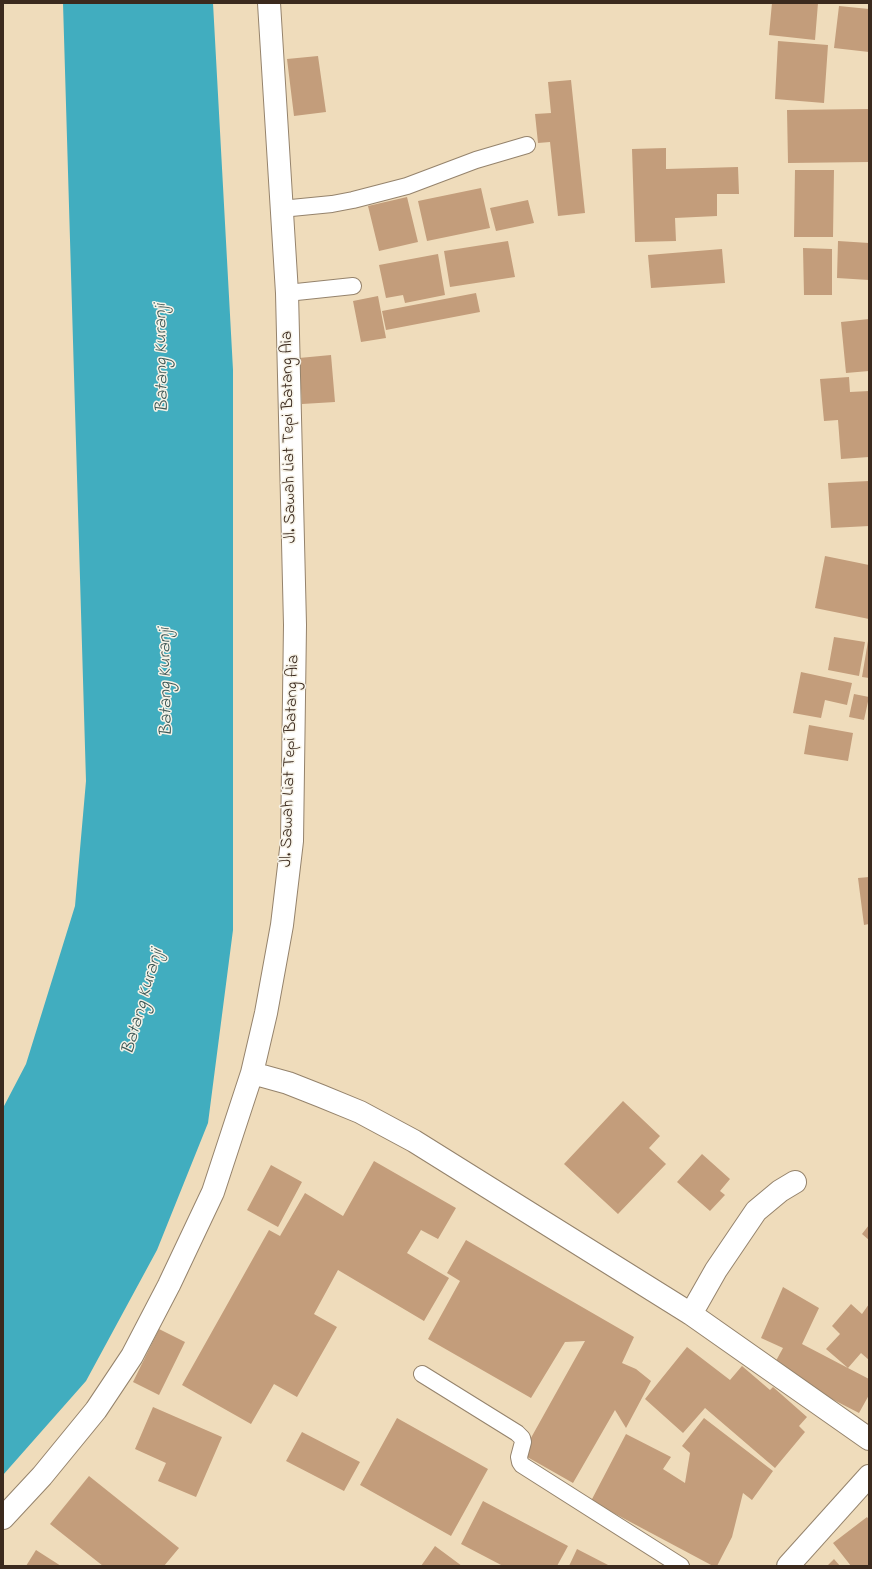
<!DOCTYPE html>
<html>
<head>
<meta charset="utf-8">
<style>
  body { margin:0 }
  #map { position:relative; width:872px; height:1569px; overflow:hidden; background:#efdcbb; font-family:"Indie Flower",sans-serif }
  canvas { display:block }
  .frame { position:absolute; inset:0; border:4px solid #3b2a1e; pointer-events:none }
</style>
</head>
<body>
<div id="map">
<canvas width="872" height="1569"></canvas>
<div class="frame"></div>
</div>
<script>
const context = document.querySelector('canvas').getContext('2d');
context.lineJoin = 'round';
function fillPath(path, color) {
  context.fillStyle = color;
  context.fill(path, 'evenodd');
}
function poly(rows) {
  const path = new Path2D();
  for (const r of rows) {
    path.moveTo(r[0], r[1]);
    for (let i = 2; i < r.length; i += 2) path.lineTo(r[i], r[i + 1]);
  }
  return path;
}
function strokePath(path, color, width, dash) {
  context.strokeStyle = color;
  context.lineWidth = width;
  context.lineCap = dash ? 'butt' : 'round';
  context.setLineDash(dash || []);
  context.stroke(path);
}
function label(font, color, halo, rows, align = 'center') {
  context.font = font + ' "Indie Flower",sans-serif';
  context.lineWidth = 3;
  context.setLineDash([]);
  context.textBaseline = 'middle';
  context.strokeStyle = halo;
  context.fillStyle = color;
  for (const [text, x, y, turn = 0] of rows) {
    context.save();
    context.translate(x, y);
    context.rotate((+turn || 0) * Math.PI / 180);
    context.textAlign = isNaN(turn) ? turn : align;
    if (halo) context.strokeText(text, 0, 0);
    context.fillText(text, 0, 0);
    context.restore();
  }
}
fillPath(poly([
  [63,3,213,3,233,370,233,930,208,1123,157,1250,86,1381,3,1475,3,1108,26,1064,75,906,86,781]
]), '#41adbf');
fillPath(poly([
  [772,3,818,3,815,40,769,35],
  [839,6,869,9,869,52,834,48],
  [778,41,828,45,824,103,775,99],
  [318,56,326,112,294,116,287,59],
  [571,80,585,213,558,216,550,142,538,143,535,114,551,113,548,82],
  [869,109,869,162,788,163,787,110],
  [666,148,666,169,738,167,739,194,717,194,717,216,675,218,676,241,635,242,632,149],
  [795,170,834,170,833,237,794,237],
  [481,188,490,228,427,241,418,201],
  [407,197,418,242,379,251,368,206],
  [528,200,534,223,496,231,490,208],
  [508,241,515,277,450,287,444,251],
  [838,241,869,243,869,280,837,278],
  [803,248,832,249,832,295,804,295],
  [722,249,725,283,651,288,648,255],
  [438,254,445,295,405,303,403,295,386,298,379,265],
  [476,293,480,312,386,330,382,311],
  [378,296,386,338,361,342,353,301],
  [869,319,869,371,846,373,841,322],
  [331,355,335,402,302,404,299,358],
  [849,377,850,392,869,391,869,457,841,459,838,420,824,421,820,379],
  [869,481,869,526,831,528,828,483],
  [825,556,869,565,869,619,815,608],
  [834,637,865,642,859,676,828,670],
  [868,641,869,641,869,678,862,677],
  [801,672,852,683,847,705,825,700,821,718,793,713],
  [854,694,869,697,864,720,849,717],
  [809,725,853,733,848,761,804,754],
  [869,877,869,924,864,925,858,878],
  [623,1101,660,1136,649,1148,666,1164,618,1214,564,1164],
  [702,1154,730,1179,720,1191,725,1195,710,1211,677,1182],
  [374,1161,456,1208,438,1239,421,1230,407,1253,449,1278,424,1321,338,1270,314,1314,337,1327,297,1397,274,1384,251,1424,182,1385,269,1230,280,1236,305,1193,343,1216],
  [271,1165,302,1182,278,1227,247,1210],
  [869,1225,869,1240,862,1234],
  [466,1240,634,1337,622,1363,636,1369,651,1381,626,1428,615,1410,573,1483,522,1454,585,1341,565,1342,531,1398,428,1339,460,1281,447,1273],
  [783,1287,819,1308,802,1344,869,1379,869,1395,859,1413,772,1368,783,1348,761,1338],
  [851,1304,862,1314,869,1304,869,1360,861,1353,848,1368,826,1349,840,1334,832,1326],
  [159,1329,185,1342,159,1395,133,1382],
  [687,1347,730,1380,742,1366,770,1390,773,1387,807,1417,799,1426,805,1432,775,1468,705,1408,683,1433,645,1399],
  [153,1407,222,1437,196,1497,158,1481,166,1463,135,1449],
  [397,1418,488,1469,451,1536,360,1485],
  [704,1418,773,1471,752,1500,743,1493,732,1537,717,1566,713,1566,591,1501,626,1434,671,1457,663,1469,685,1483,690,1453,682,1446],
  [302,1432,360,1462,344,1491,286,1461],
  [89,1476,179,1548,164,1566,103,1566,50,1524],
  [483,1501,568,1546,557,1566,503,1566,461,1544],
  [867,1517,869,1520,869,1566,851,1566,833,1543],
  [435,1546,462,1566,421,1566],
  [577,1549,610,1566,569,1566],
  [36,1550,61,1566,26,1566],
  [834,1559,840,1566,827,1566]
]), '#c39d7b');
const service = poly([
  [281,209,332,204,353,200,407,186,476,160,527,145],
  [287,293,353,286],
  [422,1374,517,1433,522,1438,523,1442,519,1457,520,1462,522,1465,681,1566]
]);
const minor = poly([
  [252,1073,288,1083,321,1096,360,1112,414,1141,691,1314,869,1439],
  [691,1314,716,1270,756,1211,780,1191,795,1182],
  [3,1518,42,1476,96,1410,132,1356,169,1285,213,1192,252,1073,266,1013,282,925,292,841,295,625,287,293,269,3]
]);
const secondary = poly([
  [788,1566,869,1476]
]);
strokePath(service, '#95836c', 18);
strokePath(minor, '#95836c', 24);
strokePath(secondary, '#95836c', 24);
strokePath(service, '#fff', 16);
strokePath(minor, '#fff', 22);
strokePath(secondary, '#fff', 22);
label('17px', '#3b2a1e', '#f7f3e8', [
  ["Jl. Sawah Liat Tepi Batang Aia",290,437,-91],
  ["Jl. Sawah Liat Tepi Batang Aia",291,761,-88]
]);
label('italic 18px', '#3d5856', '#f7f3e8', [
  ["Batang Kuranji",163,358,-91],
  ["Batang Kuranji",167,682,-91],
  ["Batang Kuranji",144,1002,-74]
]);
</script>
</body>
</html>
